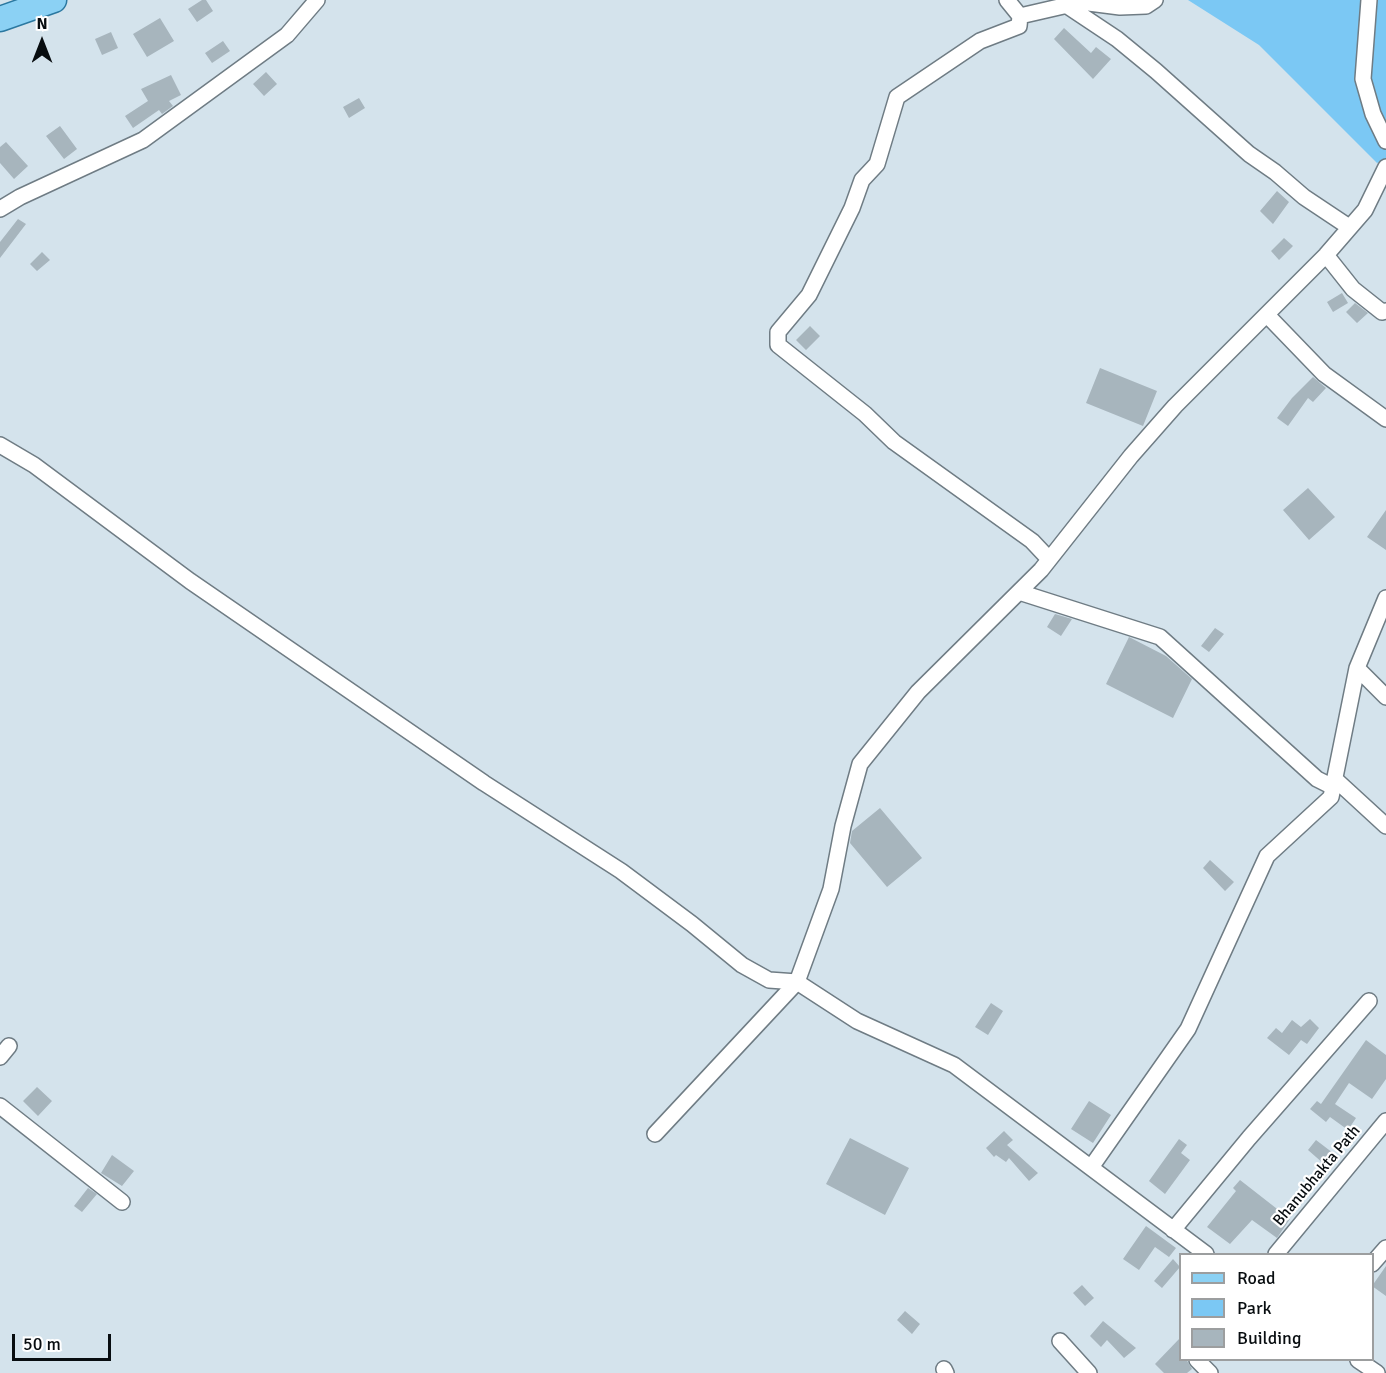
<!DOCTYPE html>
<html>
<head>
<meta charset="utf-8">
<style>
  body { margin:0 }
  #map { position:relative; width:1386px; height:1373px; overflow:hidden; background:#d4e3ec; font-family:Signika,sans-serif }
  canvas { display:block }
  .legend { position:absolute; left:1179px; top:1253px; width:195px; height:108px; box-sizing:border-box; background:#fff; border:2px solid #9c9e9f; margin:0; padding:8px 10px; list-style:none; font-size:18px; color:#080d10 }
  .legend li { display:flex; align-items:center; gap:12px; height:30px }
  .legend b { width:30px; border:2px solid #9c9e9f }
  .north { position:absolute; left:12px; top:12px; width:60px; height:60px; -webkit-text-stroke:4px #fff; paint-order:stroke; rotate:0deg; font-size:16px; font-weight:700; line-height:24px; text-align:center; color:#080d10 }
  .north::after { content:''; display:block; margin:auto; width:21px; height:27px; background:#080d10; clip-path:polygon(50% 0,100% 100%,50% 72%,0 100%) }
  .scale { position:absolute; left:12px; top:1334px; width:99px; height:27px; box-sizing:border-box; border:3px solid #080d10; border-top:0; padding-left:8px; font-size:18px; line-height:21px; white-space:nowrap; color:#080d10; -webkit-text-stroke:4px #fff; paint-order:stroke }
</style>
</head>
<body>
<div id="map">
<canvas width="1386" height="1373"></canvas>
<ul class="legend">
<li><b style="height:8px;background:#8bd1f4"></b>Road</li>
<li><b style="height:16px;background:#7bc8f4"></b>Park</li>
<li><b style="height:16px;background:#a7b5bd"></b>Building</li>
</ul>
<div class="north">N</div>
<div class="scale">50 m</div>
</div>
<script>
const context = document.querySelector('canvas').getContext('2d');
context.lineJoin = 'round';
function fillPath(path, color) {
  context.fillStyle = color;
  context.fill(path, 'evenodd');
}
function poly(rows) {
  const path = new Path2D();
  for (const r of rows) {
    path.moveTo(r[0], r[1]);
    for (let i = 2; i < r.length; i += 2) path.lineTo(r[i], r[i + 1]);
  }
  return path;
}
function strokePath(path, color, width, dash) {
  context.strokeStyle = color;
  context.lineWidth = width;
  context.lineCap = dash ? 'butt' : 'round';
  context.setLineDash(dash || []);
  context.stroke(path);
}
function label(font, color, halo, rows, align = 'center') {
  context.font = font + ' Signika,sans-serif';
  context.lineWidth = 4.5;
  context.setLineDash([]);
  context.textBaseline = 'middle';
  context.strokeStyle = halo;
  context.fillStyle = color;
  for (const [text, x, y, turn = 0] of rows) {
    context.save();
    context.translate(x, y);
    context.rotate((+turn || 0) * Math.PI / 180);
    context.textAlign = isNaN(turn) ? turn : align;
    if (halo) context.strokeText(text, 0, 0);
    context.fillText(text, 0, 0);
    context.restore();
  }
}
fillPath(poly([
  [1188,0,1386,0,1386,159,1377,163,1259,45]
]), '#7bc8f4');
fillPath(poly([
  [202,0,206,0,213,11,197,22,188,9],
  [160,18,174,41,147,57,133,34],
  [1064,28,1091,53,1096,47,1111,59,1093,79,1054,39],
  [111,32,118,48,102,55,95,39],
  [223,41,230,51,212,63,205,53],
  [266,72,277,84,264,96,253,84],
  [171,75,181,95,169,101,173,106,162,114,159,110,133,128,125,116,148,101,141,89],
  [359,98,365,108,349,118,343,107],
  [60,126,77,149,64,159,46,136],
  [6,142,28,166,14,179,0,163,0,147],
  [1277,191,1289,202,1273,224,1260,211],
  [18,219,26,224,0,258,0,242],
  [1284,238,1293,246,1279,260,1271,251],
  [42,252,50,260,37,271,30,264],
  [1342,293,1348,303,1333,312,1327,302],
  [1355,303,1368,313,1357,323,1346,312],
  [810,326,820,336,806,350,796,340],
  [1100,368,1157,391,1143,426,1086,403],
  [1313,377,1326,388,1313,402,1308,398,1288,426,1277,418,1292,398],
  [1308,488,1335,517,1309,540,1283,510],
  [1386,510,1386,550,1367,537],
  [1055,614,1072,619,1061,636,1047,627],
  [1215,628,1224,634,1209,652,1201,646],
  [1129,637,1166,656,1192,679,1173,718,1106,684],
  [880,808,922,858,887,887,850,843,852,831],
  [1210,860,1234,882,1225,891,1203,868],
  [991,1003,1003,1011,988,1035,975,1027],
  [1310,1019,1319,1028,1307,1044,1301,1040,1289,1055,1267,1038,1276,1028,1282,1033,1292,1020,1301,1027],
  [1366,1040,1386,1055,1386,1079,1372,1099,1349,1083,1335,1104,1356,1118,1348,1130,1330,1117,1326,1122,1310,1109,1317,1101,1321,1104],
  [37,1087,52,1101,38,1116,23,1101],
  [1089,1101,1111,1115,1093,1143,1071,1129],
  [1004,1131,1013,1140,1007,1145,1038,1173,1029,1181,1009,1158,1006,1162,996,1155,994,1157,986,1148],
  [850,1138,909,1168,885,1215,826,1184],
  [1179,1139,1187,1145,1181,1153,1190,1160,1165,1194,1149,1181],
  [1316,1140,1333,1153,1324,1164,1308,1150],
  [112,1155,134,1171,122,1186,101,1173],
  [1240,1180,1290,1219,1277,1238,1252,1220,1230,1244,1207,1227,1236,1191,1233,1188],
  [88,1188,97,1194,82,1212,74,1206],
  [1146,1226,1176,1248,1169,1257,1155,1247,1139,1270,1123,1259],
  [1173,1259,1180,1267,1162,1288,1154,1281],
  [1386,1266,1386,1296,1372,1286],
  [1082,1285,1094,1298,1085,1306,1073,1293],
  [905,1311,920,1324,912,1334,897,1320],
  [1103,1321,1136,1348,1124,1358,1107,1340,1101,1347,1090,1336],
  [1180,1338,1180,1359,1186,1359,1192,1369,1187,1373,1164,1373,1155,1364]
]), '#a7b5bd');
const minor = poly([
  [1007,0,1020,16,1081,2,1120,7,1146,6,1155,0],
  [1369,0,1363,79,1373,114,1386,141],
  [1066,5,1117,39,1156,71,1249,154,1275,172,1304,197,1349,227],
  [1020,16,1019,26,980,41,897,97,877,164,862,180,852,208,809,295,778,332,778,345,865,414,894,442,1032,541,1048,558],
  [0,209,20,197,143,140,287,35,317,0],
  [1326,255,1353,289,1382,312,1386,311],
  [1268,316,1324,374,1386,419],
  [0,445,34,465,190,581,484,783,621,871,692,924,742,965,769,980,797,982,857,1021,954,1065,1206,1254],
  [1019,592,1160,637,1317,779,1333,787],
  [1357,668,1386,697],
  [1336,780,1386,826],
  [0,1057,9,1046],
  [0,1106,122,1202],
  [655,1134,797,982,831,889,843,826,860,764,918,692,1041,570,1131,456,1175,406,1326,255,1365,210,1386,167],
  [1092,1166,1188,1029,1267,856,1331,797,1357,668,1386,598],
  [1173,1230,1249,1138,1369,1001],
  [1276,1254,1386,1121],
  [1372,1264,1386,1248],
  [1060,1341,1089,1373],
  [1197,1360,1210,1373],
  [1358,1360,1377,1373],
  [944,1369,946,1373]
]);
const primary = poly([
  [0,19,54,0]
]);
strokePath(minor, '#6f7c84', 18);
strokePath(primary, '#2b78a0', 27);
strokePath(minor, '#fff', 15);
strokePath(primary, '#8bd1f4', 24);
label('16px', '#080d10', '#fff', [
  ["Bhanubhakta Path",1317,1176,-50]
]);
</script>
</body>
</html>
